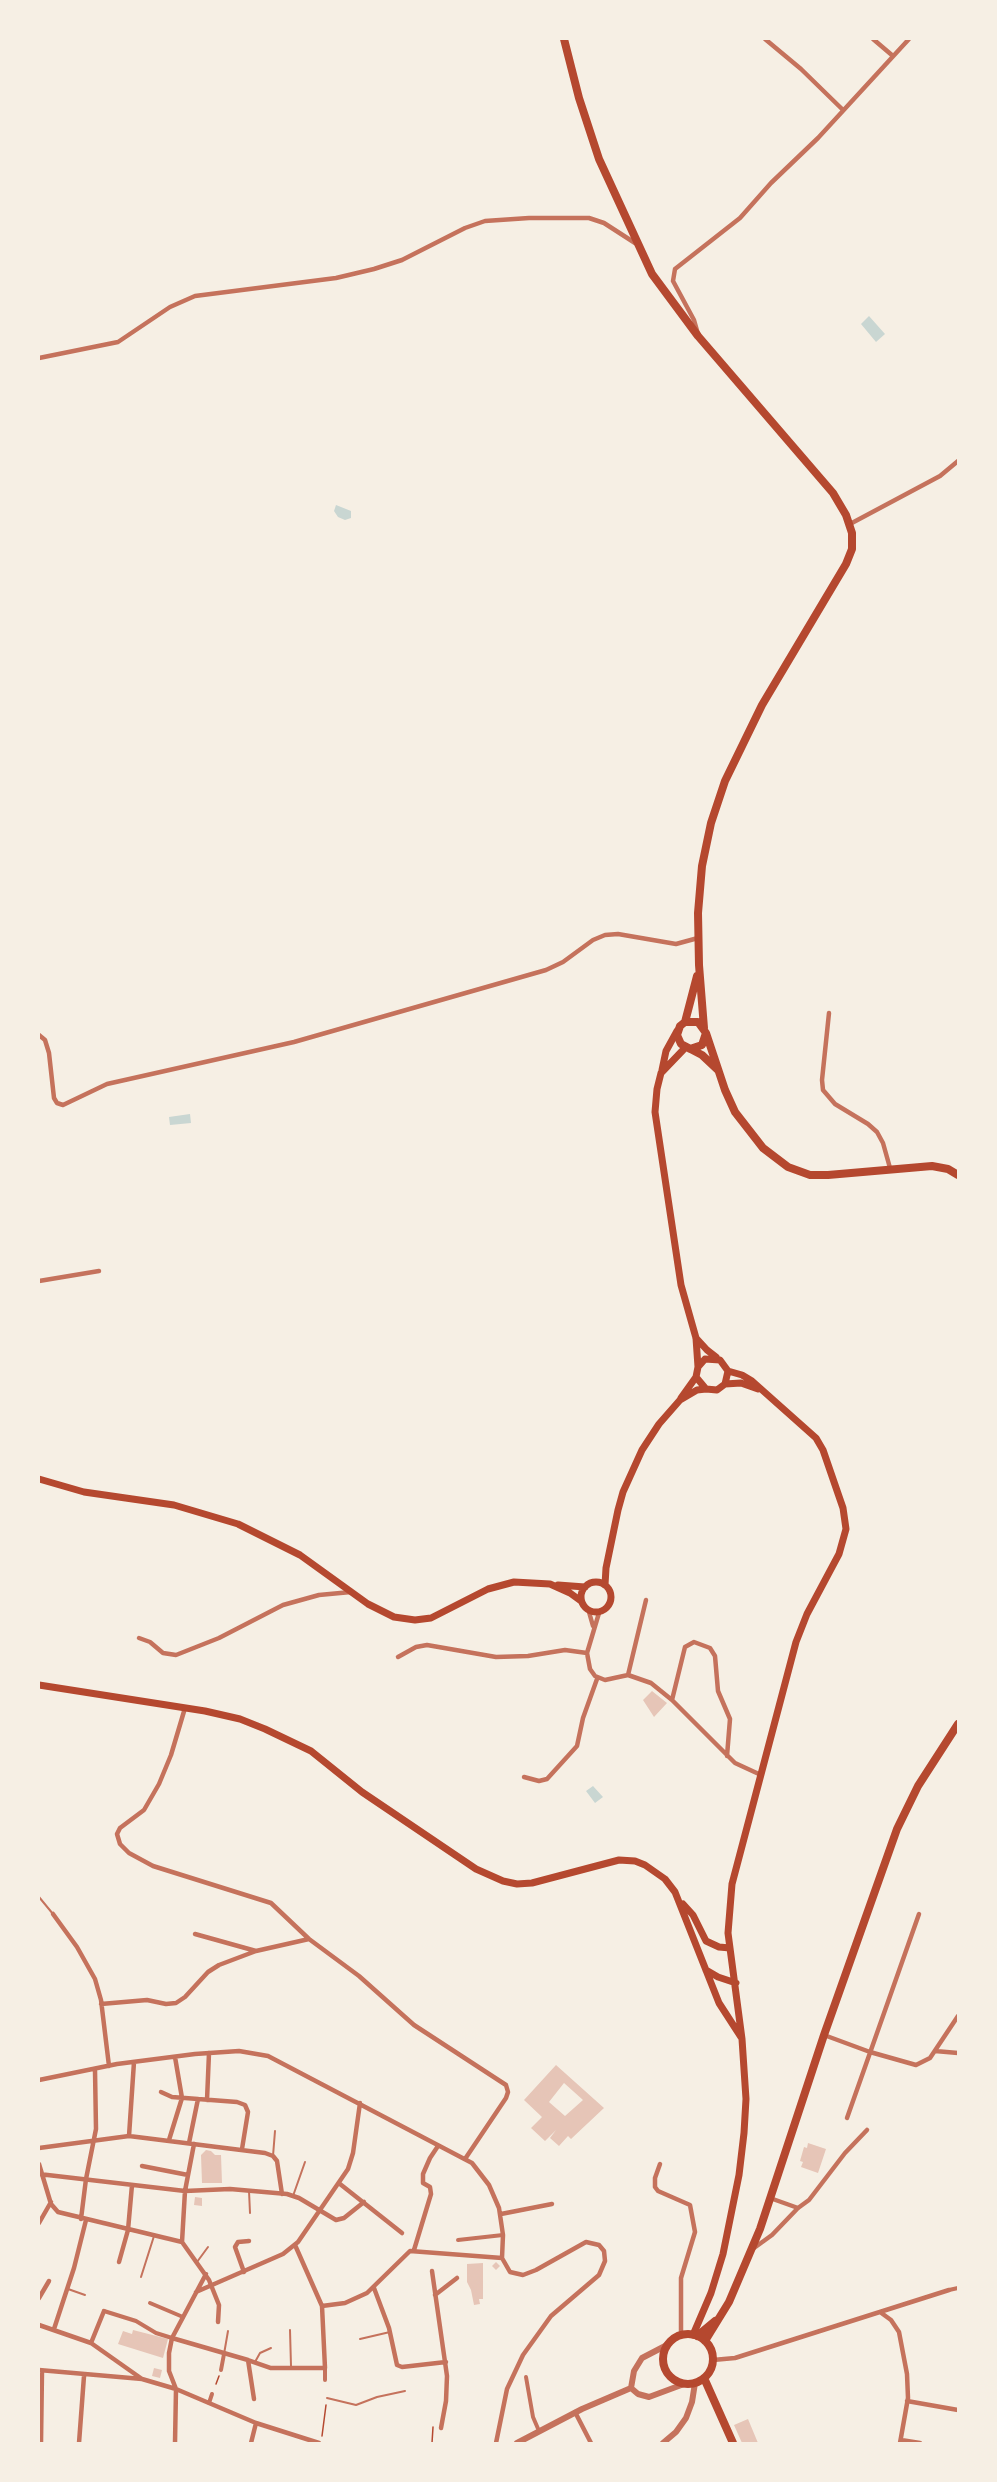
<!DOCTYPE html>
<html>
<head>
<meta charset="utf-8">
<style>
  body { margin:0 }
  #map { position:relative; width:997px; height:2482px; overflow:hidden; background:#f6efe4; font-family:"Public Sans",sans-serif }
  canvas { display:block }
  .frame { position:absolute; inset:0; border:40px solid #f6efe4; pointer-events:none }
</style>
</head>
<body>
<div id="map">
<canvas width="997" height="2482"></canvas>
<div class="frame"></div>
</div>
<script>
const context = document.querySelector('canvas').getContext('2d');
context.lineJoin = 'round';
function fillPath(path, color) {
  context.fillStyle = color;
  context.fill(path, 'evenodd');
}
function poly(rows) {
  const path = new Path2D();
  for (const r of rows) {
    if (r.length === 3) {
      path.moveTo(r[0] + r[2], r[1]);
      path.arc(r[0], r[1], r[2], 0, 2 * Math.PI);
      continue;
    }
    path.moveTo(r[0], r[1]);
    for (let i = 2; i < r.length; i += 2) path.lineTo(r[i], r[i + 1]);
  }
  return path;
}
function strokePath(path, color, width, dash) {
  context.strokeStyle = color;
  context.lineWidth = width;
  context.lineCap = dash ? 'butt' : 'round';
  context.setLineDash(dash || []);
  context.stroke(path);
}
fillPath(poly([
  [869,316,885,334,876,342,861,324],
  [336,505,351,511,351,518,345,520,338,517,334,511],
  [190,1114,191,1123,170,1125,169,1117],
  [593,1786,603,1797,595,1803,586,1791]
]), '#c9d6d2');
fillPath(poly([
  [652,1691,667,1703,654,1717,643,1700],
  [556,2065,604,2108,571,2139,568,2136,559,2146,550,2138,556,2130,545,2141,531,2128,542,2117,524,2100],
  [564,2083,583,2100,565,2116,549,2102],
  [808,2143,826,2149,818,2173,801,2167,803,2162,800,2161,804,2147,807,2148],
  [206,2150,211,2151,215,2155,221,2155,222,2183,202,2183,201,2155],
  [195,2197,202,2198,202,2206,194,2205],
  [496,2262,500,2266,496,2270,492,2266],
  [483,2263,483,2299,479,2299,480,2304,474,2305,471,2290,467,2282,467,2264],
  [133,2330,168,2339,163,2358,118,2344,123,2331,132,2334],
  [154,2368,162,2370,160,2378,152,2376],
  [748,2419,758,2443,742,2443,734,2425]
]), '#e6c5b7');
strokePath(poly([
  [216,2384,219,2376],
  [322,2436,326,2405],
  [432,2443,433,2427]
]), '#b5482f', 1.5);
strokePath(poly([
  [39,1897,53,1914],
  [273,2156,275,2131],
  [249,2191,250,2213],
  [293,2196,305,2162],
  [197,2262,208,2247],
  [141,2277,154,2236],
  [68,2289,85,2295],
  [290,2330,291,2366],
  [360,2339,390,2332],
  [224,2354,228,2331],
  [255,2362,260,2353,271,2348],
  [327,2398,356,2405,377,2397,405,2391]
]), '#c5725c', 2);
strokePath(poly([
  [458,2240,503,2235],
  [949,2290,958,2288],
  [150,2303,183,2317],
  [104,2311,136,2321,156,2333,172,2338],
  [325,2368,325,2380],
  [221,2370,224,2354],
  [526,2377,533,2417,539,2431],
  [209,2403,212,2394]
]), '#c5725c', 4);
strokePath(poly([
  [765,39,801,69,842,109],
  [873,39,893,56],
  [698,334,694,320,673,281,675,269,740,218,771,183,818,138,909,39],
  [39,358,118,342,170,307,195,296,336,278,374,269,402,260,465,228,485,221,529,218,589,218,604,223,635,243],
  [850,524,940,476,958,461],
  [829,1013,822,1080,823,1090,835,1104,868,1124,877,1132,883,1143,890,1168],
  [39,1035,45,1040,49,1053,54,1098,57,1103,63,1105,107,1084,294,1042,546,970,563,962,593,940,605,935,618,934,676,944,698,938],
  [39,1281,99,1271],
  [589,1612,593,1626],
  [599,1613,587,1653,590,1669,595,1676,605,1680,628,1675,651,1683,672,1700,735,1763,761,1775],
  [139,1638,150,1642,163,1653,176,1655,219,1638,283,1605,319,1595,351,1592],
  [398,1657,416,1647,427,1645,496,1657,528,1656,565,1650,587,1653],
  [628,1675,646,1600],
  [672,1700,685,1647,694,1642,710,1648,715,1656,718,1691,730,1719,727,1756],
  [185,1708,171,1755,159,1784,144,1810,120,1828,117,1834,120,1844,129,1853,153,1866,271,1903,309,1939,359,1976,414,2025,506,2085,508,2092,506,2098,465,2159],
  [524,1777,539,1781,547,1779,577,1746,583,1718,597,1679],
  [53,1914,77,1947,95,1979,101,2000,109,2066],
  [195,1934,256,1951],
  [101,2004,147,2000,166,2004,176,2003,185,1997,208,1972,219,1965,256,1951,309,1939],
  [824,2035,870,2052,916,2065,930,2058,958,2016],
  [935,2051,958,2053],
  [39,2080,117,2064,195,2054,239,2051,268,2056,472,2163,489,2185,499,2208,503,2235,502,2258],
  [161,2092,172,2097,237,2102,245,2105,248,2112,242,2149],
  [207,2100,209,2053],
  [847,2118,919,1914],
  [129,2136,134,2062],
  [169,2140,182,2098,175,2057],
  [189,2143,198,2099],
  [39,2148,129,2136,265,2153,273,2156,277,2161,282,2194],
  [39,2164,51,2204,58,2212,182,2242,209,2280,219,2305,218,2322],
  [660,2164,655,2178,655,2187,658,2191,690,2205,695,2232,681,2278,681,2335],
  [142,2166,188,2175],
  [39,2174,185,2191,230,2189,287,2194,299,2198,336,2220,344,2218,364,2202],
  [340,2184,402,2233],
  [770,2198,798,2208],
  [501,2214,552,2204],
  [81,2219,86,2179,96,2129,95,2070],
  [39,2223,51,2202],
  [182,2242,185,2191,194,2144],
  [754,2248,772,2235,798,2208,809,2200,845,2153,867,2130],
  [414,2250,431,2194,430,2187,423,2183,423,2174,430,2158,438,2146],
  [119,2262,128,2230,132,2185],
  [432,2271,447,2376,446,2401,441,2428],
  [244,2272,235,2247,238,2242,249,2241],
  [374,2288,389,2328,397,2365,402,2367,446,2362],
  [196,2292,283,2254,298,2242,348,2169,353,2153,360,2103],
  [435,2295,457,2278],
  [39,2298,49,2281],
  [322,2306,345,2303,367,2293,410,2251,502,2258],
  [880,2312,891,2320,899,2332,907,2374,908,2398,900,2443],
  [39,2325,91,2343,142,2379],
  [54,2329,74,2268,86,2220],
  [172,2338,248,2360,254,2399],
  [91,2343,104,2311],
  [248,2360,271,2368,325,2368,322,2306,295,2245],
  [713,2360,735,2358,949,2290],
  [39,2370,142,2379,176,2389,256,2423,319,2443],
  [907,2401,958,2410],
  [575,2412,591,2443],
  [901,2440,920,2443],
  [41,2443,42,2371],
  [79,2443,84,2376],
  [175,2443,176,2389,169,2371,169,2353,172,2338,206,2274],
  [251,2443,256,2423],
  [496,2443,507,2389,523,2355,551,2316,599,2275,605,2261,604,2251,599,2245,586,2242,536,2270,523,2275,510,2272,502,2258]
]), '#c5725c', 4.5);
strokePath(poly([
  [667,2345,642,2358,634,2371,631,2388,638,2394,649,2397,684,2384],
  [517,2443,582,2409,631,2388],
  [663,2443,676,2432,686,2418,692,2402,695,2383]
]), '#c5725c', 6);
strokePath(poly([
  [685,1048,661,1073,657,1089,655,1112,681,1285,696,1338,698,1367],
  [662,1070,666,1051,677,1031],
  [696,1338,707,1350,716,1357],
  [725,1384,741,1383,758,1389],
  [681,1398,696,1377,698,1367,705,1359,720,1360,728,1371,725,1384,717,1390,706,1389,696,1377],
  [39,1479,84,1492,174,1505,238,1524,300,1555,368,1604,394,1617,415,1620,431,1618,488,1589,514,1582,550,1584,570,1593,581,1601],
  [596,1597,15],
  [558,1585,585,1587],
  [605,1585,606,1568,618,1510,623,1492,642,1450,659,1424,680,1400,697,1390,706,1389],
  [39,1685,205,1711,240,1719,265,1729,311,1751,362,1792,476,1869,503,1881,517,1884,532,1883,619,1860,635,1861,645,1865,665,1879,675,1892,719,2003,741,2037],
  [683,1904,693,1915,706,1941,719,1947,730,1948],
  [706,1970,718,1977,736,1983],
  [693,2335,711,2293,723,2254,739,2175,744,2133,746,2099,742,2039,728,1933,732,1884,796,1642,807,1614,839,1554,846,1529,843,1508,823,1450,816,1438,752,1381,742,1375,728,1371]
]), '#b5482f', 7);
strokePath(poly([
  [564,39,579,98,599,159,652,274,698,336,833,493,846,515,852,533,852,549,846,564,762,705,725,781,711,823,702,866,698,913,699,965,704,1028],
  [697,976,685,1022,680,1026,677,1035,681,1044,702,1055,718,1070],
  [685,1022,698,1022,706,1033,702,1045,690,1049],
  [706,1033,725,1090,735,1112,763,1148,788,1167,810,1175,828,1175,932,1166,948,1169,958,1175],
  [688,2359,25],
  [697,2336,715,2321],
  [705,2341,729,2302,760,2229,824,2035,897,1829,918,1786,958,1724],
  [704,2378,733,2443]
]), '#b5482f', 8);
</script>
</body>
</html>
